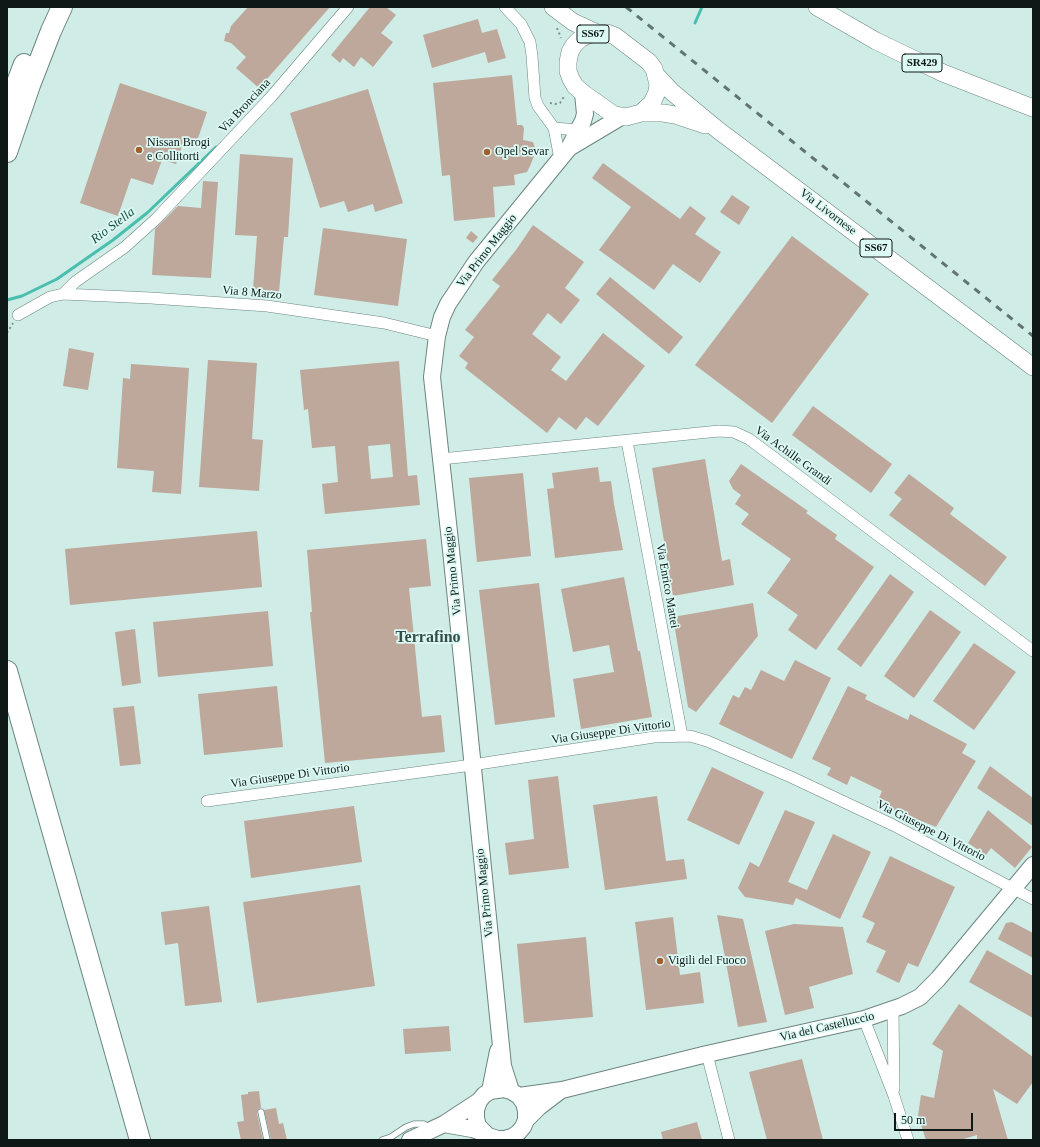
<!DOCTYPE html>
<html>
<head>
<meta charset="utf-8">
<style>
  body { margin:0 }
  #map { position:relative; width:1040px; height:1147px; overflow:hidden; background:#cfece6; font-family:Georgia,serif }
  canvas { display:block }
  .frame { position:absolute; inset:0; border:8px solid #0e1817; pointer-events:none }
  .scale { position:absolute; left:894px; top:1113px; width:79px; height:18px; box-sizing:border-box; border:2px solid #0e1817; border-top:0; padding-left:5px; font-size:12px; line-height:14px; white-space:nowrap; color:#0e1817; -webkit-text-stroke:3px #dcf9f4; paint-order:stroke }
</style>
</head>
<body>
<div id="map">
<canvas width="1040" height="1147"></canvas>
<div class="frame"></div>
<div class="scale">50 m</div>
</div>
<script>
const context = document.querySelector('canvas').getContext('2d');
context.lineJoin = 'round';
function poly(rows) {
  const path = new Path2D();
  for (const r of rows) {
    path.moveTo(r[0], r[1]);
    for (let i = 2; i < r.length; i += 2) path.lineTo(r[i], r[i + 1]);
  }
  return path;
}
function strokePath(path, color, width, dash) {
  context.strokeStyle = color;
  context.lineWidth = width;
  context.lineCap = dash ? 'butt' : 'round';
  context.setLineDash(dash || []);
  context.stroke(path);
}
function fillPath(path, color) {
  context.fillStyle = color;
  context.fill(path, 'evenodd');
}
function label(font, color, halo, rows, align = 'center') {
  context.font = font + ' Georgia,serif';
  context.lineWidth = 3.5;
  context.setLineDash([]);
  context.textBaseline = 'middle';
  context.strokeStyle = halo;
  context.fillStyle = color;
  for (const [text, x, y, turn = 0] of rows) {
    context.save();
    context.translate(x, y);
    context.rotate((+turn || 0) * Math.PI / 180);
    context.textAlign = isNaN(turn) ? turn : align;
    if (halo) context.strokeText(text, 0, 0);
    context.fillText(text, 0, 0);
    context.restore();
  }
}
strokePath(poly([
  [695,23,702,7],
  [7,300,22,296,57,279,113,240,147,213,216,147]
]), '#4abeae', 3);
fillPath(poly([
  [248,7,330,7,259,88,236,68,246,57,231,43,224,41,226,33,229,33,231,26],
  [370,7,386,7,396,15,381,33,393,42,373,67,361,57,354,67,343,58,340,63,331,55],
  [478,19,482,33,497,29,506,58,488,63,485,52,432,68,423,35],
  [512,75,517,125,522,125,524,128,523,140,533,142,535,148,534,156,530,166,527,172,514,175,515,185,493,187,495,217,454,221,450,175,442,176,433,83],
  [120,83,207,112,197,141,185,137,176,164,162,160,153,185,131,178,118,216,80,203],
  [368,89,403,203,375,212,373,204,348,212,344,201,320,208,290,113],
  [240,154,293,158,288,237,284,237,279,292,253,289,257,236,235,235],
  [603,163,680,219,690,206,706,218,695,234,721,252,700,283,673,264,654,290,599,250,631,207,592,178],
  [203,181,218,182,211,278,152,275,155,229,178,206,201,208],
  [732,195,750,207,739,225,720,212],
  [533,225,584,262,565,288,580,300,561,324,548,313,532,334,561,357,551,370,566,381,603,333,645,366,598,426,586,417,576,430,559,417,547,433,465,368,468,363,459,356,474,337,465,330,500,286,492,280,516,250],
  [323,228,407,239,398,306,314,295],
  [471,231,478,237,473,243,466,238],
  [792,236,869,294,772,423,695,365],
  [610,277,683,337,669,354,596,294],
  [69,348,94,353,88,390,63,386],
  [208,360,257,363,252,439,263,440,259,491,199,487],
  [399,361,408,476,417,475,420,505,325,514,322,484,338,482,335,446,312,448,308,409,304,410,300,370],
  [390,444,393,477,371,479,368,446],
  [131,364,189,368,181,494,152,492,154,471,117,468,123,378,130,379],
  [813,406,892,464,871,493,792,435],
  [705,459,722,561,730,559,734,585,673,596,652,468],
  [741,464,808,511,806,513,837,535,835,539,874,567,816,650,788,630,798,615,767,593,791,559,741,524,749,514,735,504,741,495,733,489,729,481],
  [598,467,600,482,611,481,614,504,623,550,555,558,547,489,554,488,552,473],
  [523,473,531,556,477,562,469,478],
  [909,474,954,508,950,514,1007,557,985,586,889,515,902,499,894,493],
  [257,531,262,587,70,605,65,549],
  [426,539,431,586,409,588,422,717,441,715,445,752,325,763,310,612,312,612,307,550],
  [890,574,914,592,861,667,837,649],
  [624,577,638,651,640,651,652,717,581,729,573,679,614,672,609,645,573,652,561,589],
  [539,583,555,717,495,725,479,590],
  [753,603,758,636,696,712,688,707,673,617],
  [930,610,961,632,914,698,884,676],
  [268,611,273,666,158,677,153,622],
  [135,629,141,683,122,686,115,632],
  [974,643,1016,672,974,730,933,701],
  [795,660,831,678,792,759,719,724,733,695,739,698,745,687,751,690,761,670,784,681],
  [277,686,283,747,204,755,198,694],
  [848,686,867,695,865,699,908,720,910,714,967,744,962,753,976,761,936,827,877,803,882,791,851,776,847,785,827,775,831,768,812,759],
  [134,706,141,764,120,766,113,708],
  [990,766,1033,798,1033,826,977,788],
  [712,767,764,792,739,845,687,820],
  [558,776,569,868,509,875,505,843,534,839,528,780],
  [657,796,666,861,684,859,687,879,605,890,593,805],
  [354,806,362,862,251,878,244,821],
  [785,810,815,822,788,882,807,890,833,834,871,852,840,919,796,898,793,905,745,897,738,888,750,862,759,867],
  [988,810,1032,847,1015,868,991,848,986,855,968,843],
  [890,856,955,887,918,967,908,963,899,983,876,972,886,951,866,942,875,923,862,917],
  [360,885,375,986,257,1003,243,902],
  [209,906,222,1002,185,1006,178,943,165,945,161,912],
  [717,915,743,919,767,1022,738,1027],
  [673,917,680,975,700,972,704,1003,646,1010,635,922],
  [1012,922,1033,933,1033,958,998,939,1006,923],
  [794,924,843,927,853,974,809,987,814,1008,785,1015,765,931],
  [586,937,593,1017,524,1023,517,944],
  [987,950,1033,976,1033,1018,969,982],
  [959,1004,1033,1057,1033,1082,1017,1104,993,1089,1008,1140,977,1140,977,1135,960,1140,926,1140,918,1116,921,1095,934,1098,943,1051,932,1044],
  [449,1026,451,1051,405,1054,403,1029],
  [802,1059,823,1140,767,1140,749,1072],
  [259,1091,261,1108,258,1109,257,1113,263,1140,241,1140,237,1122,244,1121,241,1095,248,1094,248,1092],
  [276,1108,279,1124,283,1123,287,1140,271,1140,264,1110],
  [697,1122,702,1140,663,1140,661,1132]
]), '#bda89b');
const lane = poly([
  [261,1112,267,1140],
  [382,1140,391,1137,406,1127,414,1124,424,1124,429,1128]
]);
const street = poly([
  [505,7,521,24,530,42,532,56,535,98,538,106,554,128,560,159],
  [554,128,578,130],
  [63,294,75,282,125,247,156,219,271,97,348,7],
  [18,315,50,297,63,294,151,298,267,306,384,323,437,336],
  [627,441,682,736],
  [441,459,719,431,734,432,749,439,1033,651],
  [207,801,472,765,654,737,690,736,707,741,791,777,893,825,1033,899],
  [893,1010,894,1089],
  [864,1019,894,1096,908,1140],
  [707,1054,729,1140]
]);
const secondary = poly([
  [569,148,621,117],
  [490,1091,504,1089,511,1091,519,1096,524,1103,526,1111,526,1120,523,1127,518,1133,512,1137,505,1139,498,1139,488,1136,478,1126,476,1118,476,1110,479,1101,484,1095,490,1091,498,1051],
  [511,1091,503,1066,451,550,432,377,437,336,442,317,448,304,476,262,569,148,583,121,585,114,583,93],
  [519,1096,562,1090,707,1054,864,1019,902,1006,920,997,938,979,1033,865],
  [526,1120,539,1107,560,1091],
  [444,1124,472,1129,484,1133],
  [410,1140,444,1124,479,1101]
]);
const primary = poly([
  [553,7,573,22,597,33],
  [817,7,876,41,903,54,943,73,1033,108],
  [597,33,607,33,615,36,649,62,654,69,658,84,657,92,652,103,641,113,626,117,614,115,583,93,575,86,571,79,568,71,568,62,570,52,574,45,580,39,588,35,597,33],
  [657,76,672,92,718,130,1033,367],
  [641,113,663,113,675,115,705,125]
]);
const highway = poly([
  [7,109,24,64],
  [7,152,30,85,51,31,62,7],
  [7,671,140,1140]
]);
strokePath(lane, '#6c8681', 7);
strokePath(street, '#6c8681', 12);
strokePath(secondary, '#6c8681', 18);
strokePath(primary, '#6c8681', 18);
strokePath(highway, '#6c8681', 22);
strokePath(poly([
  [557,28,561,38],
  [550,103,555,104,560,103,565,95],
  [7,333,13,323]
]), '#7c918d', 2, [2, 3]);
strokePath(lane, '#fff', 5.5);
strokePath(street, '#fff', 11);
strokePath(secondary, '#fff', 16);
strokePath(primary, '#fff', 17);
strokePath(highway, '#fff', 20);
strokePath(poly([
  [626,7,1033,336]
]), '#627471', 3, [7, 7]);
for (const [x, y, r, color] of [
  [139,150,4,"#a25f2e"],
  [487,152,4,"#a25f2e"],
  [660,961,4,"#a25f2e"]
]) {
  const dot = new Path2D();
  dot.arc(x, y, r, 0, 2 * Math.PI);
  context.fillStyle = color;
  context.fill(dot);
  strokePath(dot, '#dcf9f4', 1.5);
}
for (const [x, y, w] of [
  [593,34,32],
  [922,63,40],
  [876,248,32]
]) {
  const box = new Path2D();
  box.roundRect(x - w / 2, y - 9, w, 18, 3);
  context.fillStyle = '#dcf9f4';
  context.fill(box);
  strokePath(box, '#0e1817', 1);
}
label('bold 11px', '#0e1817', null, [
  ["SS67",593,34],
  ["SR429",922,63],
  ["SS67",876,248]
]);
label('12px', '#0e1817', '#dcf9f4', [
  ["Via Bronciana",245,106,-47],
  ["Via Livornese",828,212,37],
  ["Via Primo Maggio",487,251,-52],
  ["Via 8 Marzo",252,293,5],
  ["Via Achille Grandi",793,456,36],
  ["Via Primo Maggio",453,571,-96],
  ["Via Enrico Mattei",667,586,80],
  ["Via Giuseppe Di Vittorio",611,732,-8],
  ["Via Giuseppe Di Vittorio",290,776,-8],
  ["Via Giuseppe Di Vittorio",931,831,27],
  ["Via Primo Maggio",485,893,-96],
  ["Via del Castelluccio",827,1027,-13]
]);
label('12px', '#0e1817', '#dcf9f4', [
  ["Nissan Brogi",147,143],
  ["e Collitorti",147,157],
  ["Opel Sevar",495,152],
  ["Vigili del Fuoco",668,961]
], 'left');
label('italic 13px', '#194b45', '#dcf9f4', [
  ["Rio Stella",113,226,-37]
]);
label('bold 16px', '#354d49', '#dcf9f4', [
  ["Terrafino",428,638]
]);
</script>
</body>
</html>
